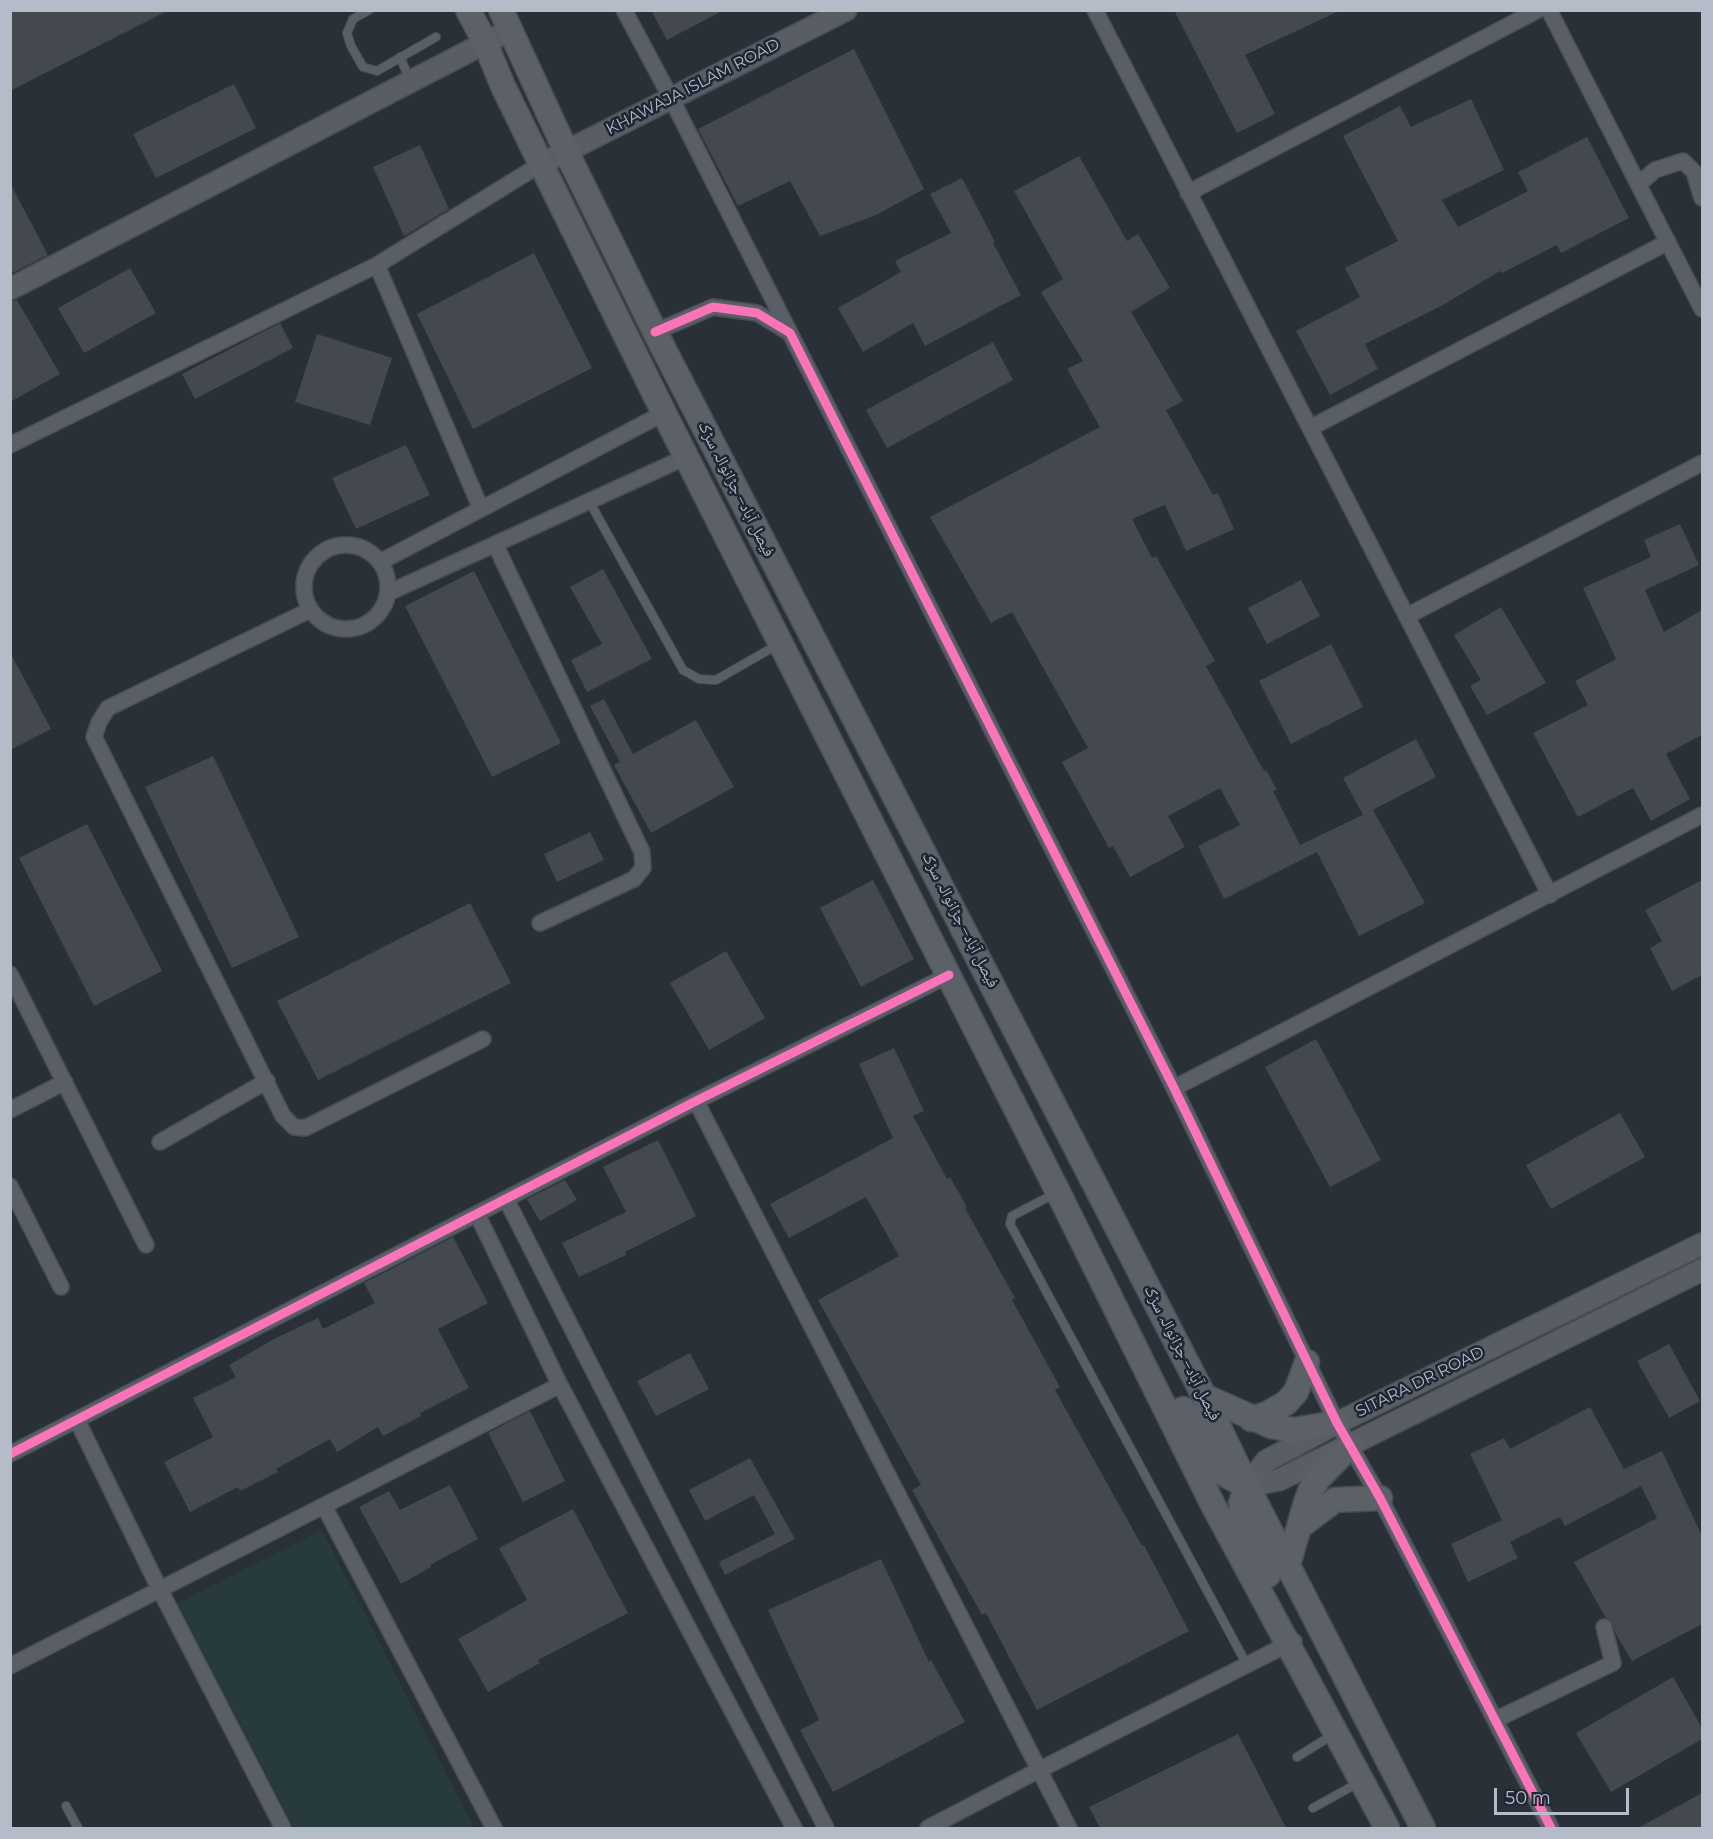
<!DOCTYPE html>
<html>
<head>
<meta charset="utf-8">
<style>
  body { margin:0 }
  #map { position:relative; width:1713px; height:1839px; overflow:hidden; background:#2a3038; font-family:Montserrat,sans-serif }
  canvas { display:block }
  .frame { position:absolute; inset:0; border:12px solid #b4bcc9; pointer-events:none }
  .scale { position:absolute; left:1494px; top:1788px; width:135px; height:27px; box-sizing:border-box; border:3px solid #b4bcc9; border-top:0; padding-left:8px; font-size:18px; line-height:21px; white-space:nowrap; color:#b4bcc9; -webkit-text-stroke:4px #1d2633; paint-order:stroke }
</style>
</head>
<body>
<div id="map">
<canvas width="1713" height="1839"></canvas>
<div class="frame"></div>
<div class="scale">50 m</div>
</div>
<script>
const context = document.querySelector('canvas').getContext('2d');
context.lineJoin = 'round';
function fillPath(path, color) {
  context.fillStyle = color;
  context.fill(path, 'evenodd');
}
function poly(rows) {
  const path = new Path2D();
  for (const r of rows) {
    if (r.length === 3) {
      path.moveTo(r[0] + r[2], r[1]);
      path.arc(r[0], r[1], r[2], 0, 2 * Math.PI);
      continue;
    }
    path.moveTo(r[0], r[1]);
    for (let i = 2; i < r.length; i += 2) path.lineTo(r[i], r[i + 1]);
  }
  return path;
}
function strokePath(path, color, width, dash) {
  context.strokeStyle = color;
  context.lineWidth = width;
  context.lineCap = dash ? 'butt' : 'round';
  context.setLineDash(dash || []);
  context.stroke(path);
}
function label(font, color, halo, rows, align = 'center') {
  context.font = font + ' Montserrat,"Noto Naskh Arabic",sans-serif';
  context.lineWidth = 5;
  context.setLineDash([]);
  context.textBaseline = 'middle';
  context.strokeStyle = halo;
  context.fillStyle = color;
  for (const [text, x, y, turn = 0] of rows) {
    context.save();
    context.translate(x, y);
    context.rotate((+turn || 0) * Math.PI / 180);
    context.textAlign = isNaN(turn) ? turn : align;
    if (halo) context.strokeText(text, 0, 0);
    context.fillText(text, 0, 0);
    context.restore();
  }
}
fillPath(poly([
  [322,1530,474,1828,294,1828,178,1603]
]), '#273a3e');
fillPath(poly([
  [10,10,169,10,10,91],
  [651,10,724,10,667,40],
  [1174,10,1341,10,1245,55,1275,114,1237,133],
  [854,49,924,189,876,215,820,236,790,181,738,206,698,129],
  [234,84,256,128,156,178,133,134],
  [1471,99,1504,170,1442,200,1458,227,1528,191,1518,172,1587,137,1629,218,1561,253,1557,245,1502,273,1500,271,1443,305,1365,344,1378,369,1330,395,1296,331,1360,297,1345,268,1398,241,1343,136,1400,106,1411,127],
  [420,145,449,209,404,236,373,167],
  [1079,156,1127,241,1138,234,1170,288,1131,312,1183,401,1166,410,1213,495,1218,493,1234,529,1186,551,1165,505,1132,519,1152,558,1156,556,1215,661,1206,666,1264,771,1266,770,1277,790,1273,791,1300,845,1373,810,1425,903,1359,936,1317,852,1224,899,1198,846,1240,825,1220,788,1168,816,1185,847,1130,877,1113,846,1109,848,1062,762,1088,748,1012,612,991,623,930,517,1100,427,1067,369,1083,361,1041,292,1063,279,1014,191],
  [962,178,995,242,993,243,1021,295,925,346,913,323,863,352,838,308,901,272,895,261,951,233,930,194],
  [10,183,48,255,10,274],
  [534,253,592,368,473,429,417,314],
  [130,268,156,313,84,353,58,308],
  [17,300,60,374,10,402,10,302],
  [280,323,293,348,195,399,182,374],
  [317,334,392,358,370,425,295,402],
  [993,342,1013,380,887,448,866,410],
  [406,445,430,495,356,529,332,478],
  [1680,524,1699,565,1645,590,1664,632,1702,610,1702,735,1666,754,1690,799,1651,821,1633,788,1578,817,1533,733,1588,705,1575,681,1616,659,1583,588,1651,557,1644,540],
  [603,569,652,659,587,692,571,660,602,644,570,587],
  [474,571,561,743,492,777,405,606],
  [1301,580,1320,616,1267,644,1248,608],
  [1501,607,1546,683,1487,715,1470,686,1481,680,1454,635],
  [1331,644,1363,707,1291,744,1259,681],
  [10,652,51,729,10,750],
  [604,699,633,754,696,720,734,787,651,833,614,765,620,762,590,706],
  [1416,739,1436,777,1363,815,1343,778],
  [213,756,299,937,232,968,145,787],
  [87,824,162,971,94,1006,19,858],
  [590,832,604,860,557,882,544,854],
  [873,880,914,959,861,987,820,908],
  [1702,880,1702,975,1672,991,1650,948,1662,941,1645,910],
  [470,903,511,983,318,1080,277,1001],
  [726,951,765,1018,709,1050,670,983],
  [1316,1039,1381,1160,1330,1187,1265,1067],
  [894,1048,924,1111,913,1116,947,1179,950,1177,967,1207,965,1208,1015,1298,1012,1300,1060,1387,1055,1390,1142,1546,1144,1545,1189,1631,1037,1710,986,1613,982,1615,912,1490,921,1485,818,1300,899,1256,866,1197,789,1238,770,1204,893,1138,859,1064],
  [1620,1113,1645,1157,1551,1209,1526,1165],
  [658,1140,696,1216,625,1252,626,1255,579,1277,562,1243,626,1212,603,1167],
  [565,1180,577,1200,540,1221,527,1199],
  [453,1237,488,1303,438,1329,469,1388,420,1413,421,1416,383,1436,378,1427,337,1452,330,1439,276,1469,278,1472,240,1491,238,1487,190,1512,164,1462,213,1437,193,1398,236,1377,229,1365,274,1339,318,1318,323,1329,375,1303,364,1283],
  [1669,1344,1700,1401,1669,1418,1637,1361],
  [690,1353,709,1389,656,1416,637,1381],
  [1590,1407,1624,1469,1662,1451,1702,1536,1702,1624,1632,1661,1616,1634,1611,1621,1606,1618,1574,1562,1657,1518,1641,1486,1565,1526,1560,1517,1510,1542,1518,1558,1468,1582,1451,1544,1502,1520,1470,1454,1504,1438,1510,1449],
  [530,1411,565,1481,523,1502,488,1433],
  [750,1458,795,1539,725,1575,719,1562,775,1534,754,1495,705,1521,689,1490],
  [450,1485,478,1539,430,1565,431,1567,401,1584,359,1507,389,1491,400,1510],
  [573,1509,628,1613,538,1660,540,1663,488,1692,458,1639,527,1600,499,1548],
  [881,1559,929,1662,931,1660,965,1722,833,1792,800,1730,819,1720,768,1610],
  [1673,1677,1702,1728,1702,1739,1611,1792,1576,1733],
  [1238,1734,1286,1828,1100,1828,1089,1807],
  [1702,1793,1702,1828,1638,1828]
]), '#444950');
const lane = poly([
  [369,10,353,19,347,33,351,46,363,67,377,71,436,37],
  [400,57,410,80],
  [589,501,683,670,699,679,716,680,777,645],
  [1054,1194,1012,1216,1010,1224,1247,1665],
  [1297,1757,1334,1734],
  [66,1806,78,1828],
  [1313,1808,1358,1783]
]);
const street = poly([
  [624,10,671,98,790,333],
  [1095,10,1550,895],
  [1549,10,1702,309],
  [1639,184,1655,170,1683,161,1694,172,1702,198],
  [1188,193,1538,10],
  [377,265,481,509],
  [655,332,713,307,757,313,790,333,1174,1088,1337,1423,1380,1498,1551,1828],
  [1310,428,1668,242],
  [10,445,377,265,541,164],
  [495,544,642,852,643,868,634,879,540,923],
  [346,587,42],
  [380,562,664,413],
  [388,593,686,457],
  [310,610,108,708,99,722,94,737,283,1116,294,1127,305,1128,483,1039],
  [1407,616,1702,463],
  [10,974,146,1245],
  [1174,1088,1702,815],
  [696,1101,1069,1828],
  [10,1110,65,1082],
  [160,1142,267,1081],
  [10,1186,61,1287],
  [506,1199,826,1828],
  [477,1214,560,1385,794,1828],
  [77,1420,160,1590,283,1828],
  [10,1454,696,1101,949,975],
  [324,1506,494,1828],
  [10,1666,560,1385],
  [1495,1720,1613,1663,1604,1627],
  [928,1828,1039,1770,1294,1641]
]);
const secondary = poly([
  [541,164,846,10],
  [10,289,510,30],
  [1247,1486,1266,1461,1337,1423,1702,1244],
  [1247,1486,1279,1480,1702,1270]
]);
const primary = poly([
  [468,10,485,42,502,84,541,164,664,413,1058,1192,1212,1503,1387,1828],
  [501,10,566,151,655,332,1204,1396,1247,1486,1423,1828],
  [1204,1396,1271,1426,1293,1430,1337,1423],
  [1183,1409,1218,1471,1247,1486,1241,1503,1243,1523,1268,1575],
  [1251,1419,1267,1414,1286,1403,1296,1392,1307,1362],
  [1299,1527,1335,1500,1380,1498],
  [1288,1565,1306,1502,1311,1489,1318,1479,1350,1446]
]);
strokePath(lane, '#484c53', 10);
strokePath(street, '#484c53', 18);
strokePath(secondary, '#484c53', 24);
strokePath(primary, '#484c55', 27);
strokePath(lane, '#5a5e66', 8);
strokePath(street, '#5a5e66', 15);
strokePath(secondary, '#595d64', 21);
strokePath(primary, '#5c6168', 24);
strokePath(poly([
  [655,332,713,307,757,313,790,333,1174,1088,1337,1423,1380,1498,1551,1828],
  [10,1454,696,1101,949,975]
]), '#fb73b8', 9);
label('16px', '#b4bcc9', '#1d2633', [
  ["KHAWAJA ISLAM ROAD",693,87,-27],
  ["فیصل آباد– جڑانوالہ سڑک",736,489,63],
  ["فیصل آباد– جڑانوالہ سڑک",960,920,63],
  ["فیصل آباد– جڑانوالہ سڑک",1182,1353,63],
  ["SITARA DR ROAD",1420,1382,-26]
]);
</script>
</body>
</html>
